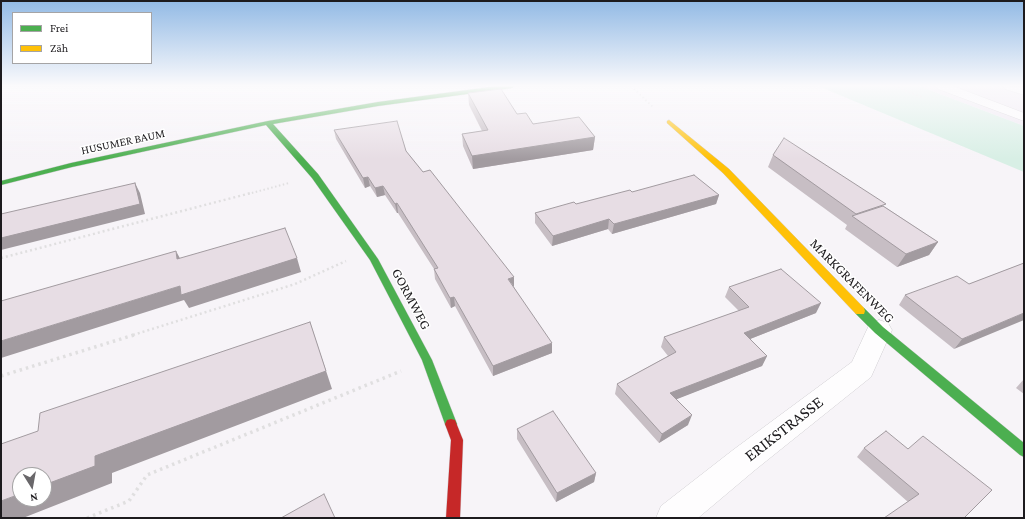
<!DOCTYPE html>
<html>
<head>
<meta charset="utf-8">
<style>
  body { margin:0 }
  #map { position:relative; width:1025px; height:519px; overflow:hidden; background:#f7f4f8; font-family:"Crimson Pro",serif }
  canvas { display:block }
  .frame { position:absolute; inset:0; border:2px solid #1d1b1e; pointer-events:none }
  .legend { position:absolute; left:12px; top:12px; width:140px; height:52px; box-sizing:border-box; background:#fff; border:1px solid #a5a4a5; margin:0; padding:5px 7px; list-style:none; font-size:12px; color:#1d1b1e }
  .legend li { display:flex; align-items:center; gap:8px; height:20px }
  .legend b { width:20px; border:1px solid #a5a4a5 }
  .north { position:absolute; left:12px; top:467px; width:40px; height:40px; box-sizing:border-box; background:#fff; border:1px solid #a5a4a5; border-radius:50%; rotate:169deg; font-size:11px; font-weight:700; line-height:16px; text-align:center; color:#1d1b1e }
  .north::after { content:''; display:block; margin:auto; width:14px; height:18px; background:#69676a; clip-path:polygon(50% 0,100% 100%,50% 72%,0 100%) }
</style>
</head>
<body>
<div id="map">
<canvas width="1025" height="519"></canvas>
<div class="frame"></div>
<ul class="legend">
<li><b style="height:5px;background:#4caf50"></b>Frei</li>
<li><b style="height:5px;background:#ffc107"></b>Zäh</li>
</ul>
<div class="north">N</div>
</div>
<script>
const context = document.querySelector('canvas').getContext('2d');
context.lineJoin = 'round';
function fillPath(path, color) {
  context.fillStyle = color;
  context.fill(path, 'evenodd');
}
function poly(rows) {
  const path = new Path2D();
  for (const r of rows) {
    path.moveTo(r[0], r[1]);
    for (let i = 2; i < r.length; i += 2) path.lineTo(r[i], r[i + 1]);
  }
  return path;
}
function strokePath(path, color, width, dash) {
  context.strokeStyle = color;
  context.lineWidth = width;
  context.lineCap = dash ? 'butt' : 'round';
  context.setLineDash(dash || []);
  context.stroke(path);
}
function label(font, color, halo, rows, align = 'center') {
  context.font = font + ' "Crimson Pro",serif';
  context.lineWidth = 3;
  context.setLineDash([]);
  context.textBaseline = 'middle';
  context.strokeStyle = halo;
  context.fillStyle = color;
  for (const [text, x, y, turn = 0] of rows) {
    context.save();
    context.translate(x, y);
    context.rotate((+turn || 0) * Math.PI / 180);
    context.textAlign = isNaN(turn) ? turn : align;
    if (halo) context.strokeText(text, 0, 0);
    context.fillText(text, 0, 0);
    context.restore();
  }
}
fillPath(poly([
  [919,86,1024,86,1024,126]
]), '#efe8f2');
fillPath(poly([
  [818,86,919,86,1024,126,1024,172]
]), '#d8efe5');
const lane = poly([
  [936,86,953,86,1024,113,1024,121,938,89,936,86],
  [1003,86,1024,87,1024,95,1005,89,1003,86]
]);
const street = poly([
  [879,320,888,323,892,330,871,377,755,470,698,518,656,518,661,506,733,450,852,362,870,323,879,320]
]);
const fast = poly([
  [497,86,515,86,512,88,378,106,273,124,318,174,378,259,432,360,457,424,455,428,451,429,447,428,445,424,422,360,370,260,312,178,266,125,72,167,1,185,1,181,71,163,268,121,378,102,497,86],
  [860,307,864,308,883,327,1024,443,1024,457,1020,455,875,333,856,314,855,311,856,308,860,307]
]);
const slow = poly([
  [669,120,729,169,864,308,865,311,864,314,856,314,723,173,667,123,667,121,669,120]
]);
const jam = poly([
  [451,419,455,420,463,440,460,518,446,518,451,440,445,424,447,420,451,419]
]);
strokePath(lane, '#d0ced2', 1);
strokePath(street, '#d0ced2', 1);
strokePath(fast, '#d0ced2', 1);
strokePath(slow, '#d0ced2', 1);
strokePath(jam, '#d0ced2', 1);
strokePath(poly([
  [631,86,654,108],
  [894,86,924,98],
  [248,194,289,183]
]), '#e0dfe0', 2, [1.5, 2.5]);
strokePath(poly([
  [1,258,251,193],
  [133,335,295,284,346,261]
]), '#e0dfe0', 2.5, [2, 3]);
strokePath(poly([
  [1,376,137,334],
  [87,518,129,501,147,475,401,371]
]), '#e0dfe0', 3.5, [2.5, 4]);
fillPath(lane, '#fefdfe');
fillPath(street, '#fefdfe');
fillPath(fast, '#4caf50');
fillPath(slow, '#ffc107');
fillPath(jam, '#c62828');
fillPath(poly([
  [468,93,517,114,533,124,595,137,593,150,473,169,463,146,462,134,482,131,469,105],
  [334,130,406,151,514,287,552,353,493,376,455,306,451,308,435,279,434,269,398,213,397,213,385,195,377,197,370,186,365,188,336,139],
  [773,155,885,207,938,242,929,255,897,267,845,229,847,225,768,167],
  [632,192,719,195,716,204,612,234,608,229,552,246,535,223,535,213],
  [1024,263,954,349,899,305,905,295,969,284],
  [729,287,816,313,750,339,767,356,762,366,676,399,688,425,659,443,615,394,617,384,668,356,661,347,664,337,739,311,725,297],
  [1024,379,1024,394,1016,388],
  [517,429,596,473,594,482,556,502,517,439],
  [864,448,964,518,908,502,857,457]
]), '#c7bec4');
fillPath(poly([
  [595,137,593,150,473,169,472,156],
  [368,177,370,186,365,188,363,178],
  [135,183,140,193,145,214,1,250,1,238],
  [383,186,385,195,377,197,375,188],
  [719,195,716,204,612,234,614,224],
  [397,203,398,213,397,213,395,204],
  [609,219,608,229,552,246,553,236],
  [938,242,929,255,897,267,906,254],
  [176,251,183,264,177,259],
  [297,258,301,272,189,308,184,300,1,358,1,341,180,286],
  [514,277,514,287,508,279],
  [454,297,455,306,451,308,450,298],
  [821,303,816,313,740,343,744,333],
  [1024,313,1024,320,954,349,962,339],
  [310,322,332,389,112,473,112,483,23,518,1,518,1,501,20,494,20,499,44,499,44,485,95,456],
  [552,343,552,353,493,376,493,366],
  [767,356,762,366,667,403,670,393],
  [692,415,688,425,659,443,662,434],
  [596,473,594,482,556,502,557,493]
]), '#a29ba0');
const building = poly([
  [501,89,517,114,526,113,533,124,579,117,595,137,472,156,462,134,488,130,468,93,501,89],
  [397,121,406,151,423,172,430,170,514,277,508,279,552,343,493,366,454,297,450,298,434,269,438,268,397,203,395,204,383,186,375,188,368,177,363,178,334,130,397,121],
  [784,138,886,204,856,214,773,155,784,138],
  [694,175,719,195,614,224,609,219,553,236,535,213,574,202,576,204,630,190,632,192,694,175],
  [135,183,140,204,1,238,1,214,135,183],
  [883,206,938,242,906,254,852,216,883,206],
  [285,228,297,258,181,295,180,286,1,341,1,301,176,251,177,259,285,228],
  [1024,263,1024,313,962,339,905,295,957,276,969,284,1024,263],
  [781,269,821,303,744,333,767,356,670,393,692,415,662,434,617,384,676,352,664,337,749,307,729,287,781,269],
  [310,322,326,371,95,456,95,466,44,485,44,475,20,475,20,494,1,501,1,444,38,431,40,413,310,322],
  [553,411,596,473,557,493,517,429,553,411],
  [886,431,908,449,923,436,992,490,964,518,884,518,919,494,864,448,886,431],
  [324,494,335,518,281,518,324,494]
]);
fillPath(building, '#e7dde4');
strokePath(building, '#a29ba0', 1);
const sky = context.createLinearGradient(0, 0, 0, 159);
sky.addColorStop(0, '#92bae5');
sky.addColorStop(0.54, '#fbfafc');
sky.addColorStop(1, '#fbfafc00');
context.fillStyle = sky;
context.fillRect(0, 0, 1025, 159);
label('12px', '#1d1b1e', '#fff', [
  ["HUSUMER BAUM",123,142,-12]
]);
label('14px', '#1d1b1e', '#fff', [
  ["MARKGRAFENWEG",852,281,45],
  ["GORMWEG",411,299,62]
]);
label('17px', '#1d1b1e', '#fff', [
  ["ERIKSTRASSE",784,429,-38]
]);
</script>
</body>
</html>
